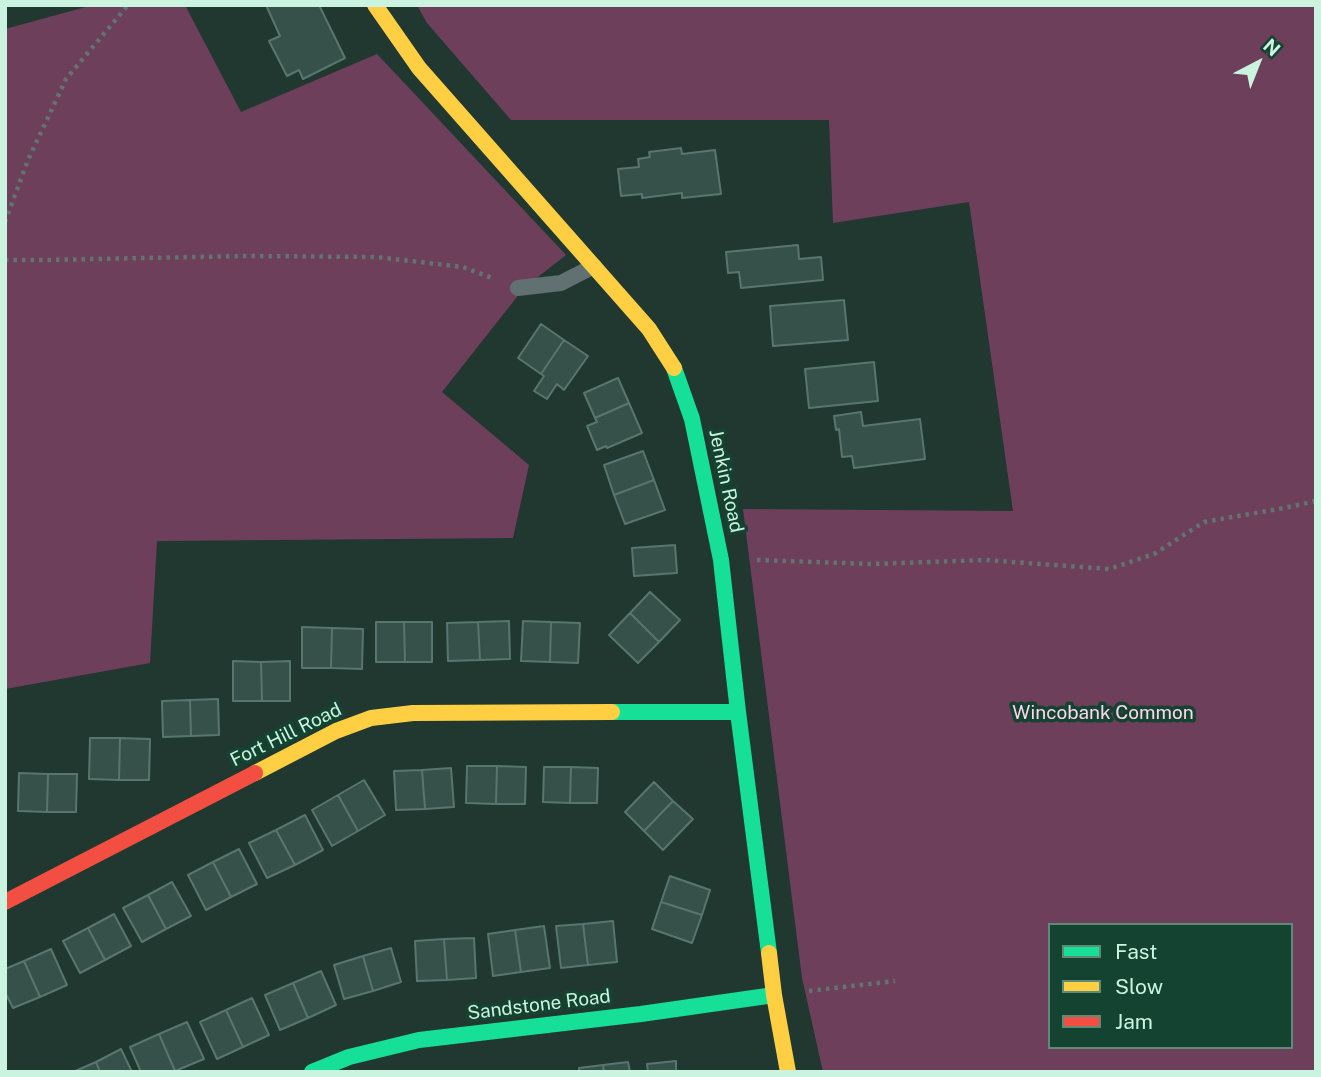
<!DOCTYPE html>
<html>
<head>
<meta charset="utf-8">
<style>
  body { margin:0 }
  #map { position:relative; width:1321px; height:1077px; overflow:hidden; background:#20382f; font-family:"Public Sans",sans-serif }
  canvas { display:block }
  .frame { position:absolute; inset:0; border:7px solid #cbf4e0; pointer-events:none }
  .legend { position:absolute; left:1048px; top:923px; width:245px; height:126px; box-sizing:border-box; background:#154331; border:2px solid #5e8a77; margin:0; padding:9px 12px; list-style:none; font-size:21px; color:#cbf4e0 }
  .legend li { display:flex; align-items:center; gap:14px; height:35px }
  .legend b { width:35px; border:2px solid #5e8a77 }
  .north { position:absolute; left:1223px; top:28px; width:70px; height:70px; -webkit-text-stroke:5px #154331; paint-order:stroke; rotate:42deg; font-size:19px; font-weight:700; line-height:28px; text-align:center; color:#cbf4e0 }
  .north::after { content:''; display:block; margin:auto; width:24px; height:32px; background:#cbf4e0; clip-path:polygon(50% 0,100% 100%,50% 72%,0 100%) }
</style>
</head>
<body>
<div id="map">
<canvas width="1321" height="1077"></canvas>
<div class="frame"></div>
<ul class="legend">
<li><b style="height:9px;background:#16e098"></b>Fast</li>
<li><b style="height:9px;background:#ffcf43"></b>Slow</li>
<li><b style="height:9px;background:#f24e42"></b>Jam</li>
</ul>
<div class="north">N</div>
</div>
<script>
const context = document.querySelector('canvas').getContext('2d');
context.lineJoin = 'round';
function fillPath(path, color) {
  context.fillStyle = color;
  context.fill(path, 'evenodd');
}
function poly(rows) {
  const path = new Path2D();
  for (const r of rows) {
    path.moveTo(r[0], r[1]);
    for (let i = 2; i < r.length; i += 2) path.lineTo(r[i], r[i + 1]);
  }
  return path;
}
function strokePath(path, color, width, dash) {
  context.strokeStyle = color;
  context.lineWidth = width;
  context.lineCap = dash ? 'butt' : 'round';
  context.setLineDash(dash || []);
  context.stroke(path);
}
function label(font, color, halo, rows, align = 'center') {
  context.font = font + ' "Public Sans",sans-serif';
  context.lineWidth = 7;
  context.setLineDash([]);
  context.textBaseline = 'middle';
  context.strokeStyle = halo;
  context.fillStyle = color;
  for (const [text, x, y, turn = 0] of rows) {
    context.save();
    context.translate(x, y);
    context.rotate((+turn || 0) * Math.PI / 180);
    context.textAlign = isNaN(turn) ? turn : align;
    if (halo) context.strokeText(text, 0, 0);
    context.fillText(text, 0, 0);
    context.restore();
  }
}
fillPath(poly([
  [93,5,185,5,241,112,377,54,566,255,524,288,442,392,529,465,513,538,157,541,150,663,5,689,5,29],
  [417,5,1316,5,1316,1072,823,1072,802,978,743,509,1013,511,969,202,833,223,829,120,511,120,427,23],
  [1050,925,1291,925,1291,1047,1050,1047]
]), '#6d3f5b');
const building = poly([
  [266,5,319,5,345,58,303,79,299,70,287,76,269,41,280,36,266,5],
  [681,148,682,154,715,150,721,194,682,198,682,193,642,198,642,194,621,196,618,169,639,167,638,159,650,157,649,152,681,148],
  [798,245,799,259,821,257,823,280,741,288,739,272,728,273,726,252,798,245],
  [844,300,848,340,773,346,770,306,844,300],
  [541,324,564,340,541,374,518,358,541,324],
  [564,340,588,356,564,390,557,384,547,399,534,391,544,376,541,374,564,340],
  [874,362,878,401,809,408,805,369,874,362],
  [618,378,629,403,595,418,584,393,618,378],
  [629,403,642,433,607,448,606,446,597,450,587,426,597,422,595,418,629,403],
  [861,412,863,426,920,419,925,459,854,468,852,456,842,457,839,429,836,430,834,416,861,412],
  [643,451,654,480,614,495,604,465,643,451],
  [654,480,665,510,625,524,614,495,654,480],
  [675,545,677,573,634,576,632,548,675,545],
  [650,592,680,620,659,642,630,613,650,592],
  [630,613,659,642,638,663,609,635,630,613],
  [509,621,510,659,480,660,478,622,509,621],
  [523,621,551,622,550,662,521,661,523,621],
  [376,622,404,622,405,662,376,662,376,622],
  [404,622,432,622,432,662,405,662,404,622],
  [478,622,480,660,448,661,447,623,478,622],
  [551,622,580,623,578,663,550,662,551,622],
  [302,627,332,628,331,668,302,668,302,627],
  [332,628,363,629,362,669,331,668,332,628],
  [233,661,261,662,262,701,233,701,233,661],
  [290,661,290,701,262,701,261,662,290,661],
  [218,699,219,735,191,736,190,700,218,699],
  [190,700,191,736,163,737,162,701,190,700],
  [90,738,120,738,119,780,89,779,90,738],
  [120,738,150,739,149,780,119,780,120,738],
  [467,766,497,766,496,804,466,803,467,766],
  [497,766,526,767,525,804,496,804,497,766],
  [544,767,571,767,570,803,543,802,544,767],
  [571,767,598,768,597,803,570,803,571,767],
  [451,768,454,807,425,809,422,770,451,768],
  [422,770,425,809,396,810,394,771,422,770],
  [19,773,48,774,47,812,18,811,19,773],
  [48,774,77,774,76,812,47,812,48,774],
  [364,780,385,815,358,831,338,795,364,780],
  [654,782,673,801,644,831,625,812,654,782],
  [338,795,358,831,332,846,312,810,338,795],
  [673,801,693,819,663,850,644,831,673,801],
  [305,815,323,850,295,865,276,830,305,815],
  [276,830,295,865,267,878,249,843,276,830],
  [239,849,257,884,231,897,213,862,239,849],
  [213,862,231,897,206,910,188,875,213,862],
  [670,876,710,890,702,915,661,902,670,876],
  [172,882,191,916,166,929,148,895,172,882],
  [148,895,166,929,142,942,123,908,148,895],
  [661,902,702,915,692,943,652,929,661,902],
  [114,914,131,946,105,960,88,928,114,914],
  [613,921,617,962,588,965,583,924,613,921],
  [583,924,588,965,561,968,556,926,583,924],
  [544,926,550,968,521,972,515,930,544,926],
  [88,928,105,960,80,973,63,941,88,928],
  [515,930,521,972,493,976,488,934,515,930],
  [474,938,476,978,447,980,444,939,474,938],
  [444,939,447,980,417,981,415,941,444,939],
  [391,948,401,982,373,991,363,956,391,948],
  [51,949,67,985,40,997,24,961,51,949],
  [363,956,373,991,344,999,334,965,363,956],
  [24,961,40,997,13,1008,5,992,5,969,24,961],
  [321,971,336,1005,308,1018,293,983,321,971],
  [293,983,308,1018,280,1030,265,995,293,983],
  [252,998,269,1035,243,1047,226,1010,252,998],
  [226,1010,243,1047,217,1059,200,1022,226,1010],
  [187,1022,204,1059,175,1071,159,1034,187,1022],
  [159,1034,175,1071,141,1072,130,1047,159,1034],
  [121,1049,132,1072,100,1072,96,1062,121,1049],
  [676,1061,676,1072,648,1072,647,1064,676,1061],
  [96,1062,100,1072,73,1072,96,1062],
  [628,1062,630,1072,604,1072,603,1065,628,1062],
  [603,1065,604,1072,579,1072,579,1068,603,1065]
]);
fillPath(building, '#36504a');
strokePath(building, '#57766f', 2);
strokePath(poly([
  [5,222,28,160,66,79,128,5],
  [5,260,46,260,246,256,376,257,463,267,495,279],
  [757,560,871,564,986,560,1109,569,1154,554,1204,522,1284,508,1316,501],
  [809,991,895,981]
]), '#627370', 4.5, [3.5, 5]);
strokePath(poly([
  [518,288,561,283,594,266]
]), '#617071', 16);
strokePath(poly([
  [674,368,692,419,721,560,738,712,769,953],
  [612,712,738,712],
  [312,1072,349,1057,419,1040,641,1014,774,995]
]), '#16e098', 16);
strokePath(poly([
  [375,5,419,68,649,329,674,368],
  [255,773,336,731,371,718,413,713,612,712],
  [769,953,774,995,788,1072]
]), '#ffcf43', 16);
strokePath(poly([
  [5,902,255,773]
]), '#f24e42', 16);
label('19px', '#cbf4e0', '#154331', [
  ["Jenkin Road",726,481,78],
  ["Fort Hill Road",286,735,-26],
  ["Sandstone Road",539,1005,-7]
]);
label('19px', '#fed7ec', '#154331', [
  ["Wincobank Common",1103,713]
]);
</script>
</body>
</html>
